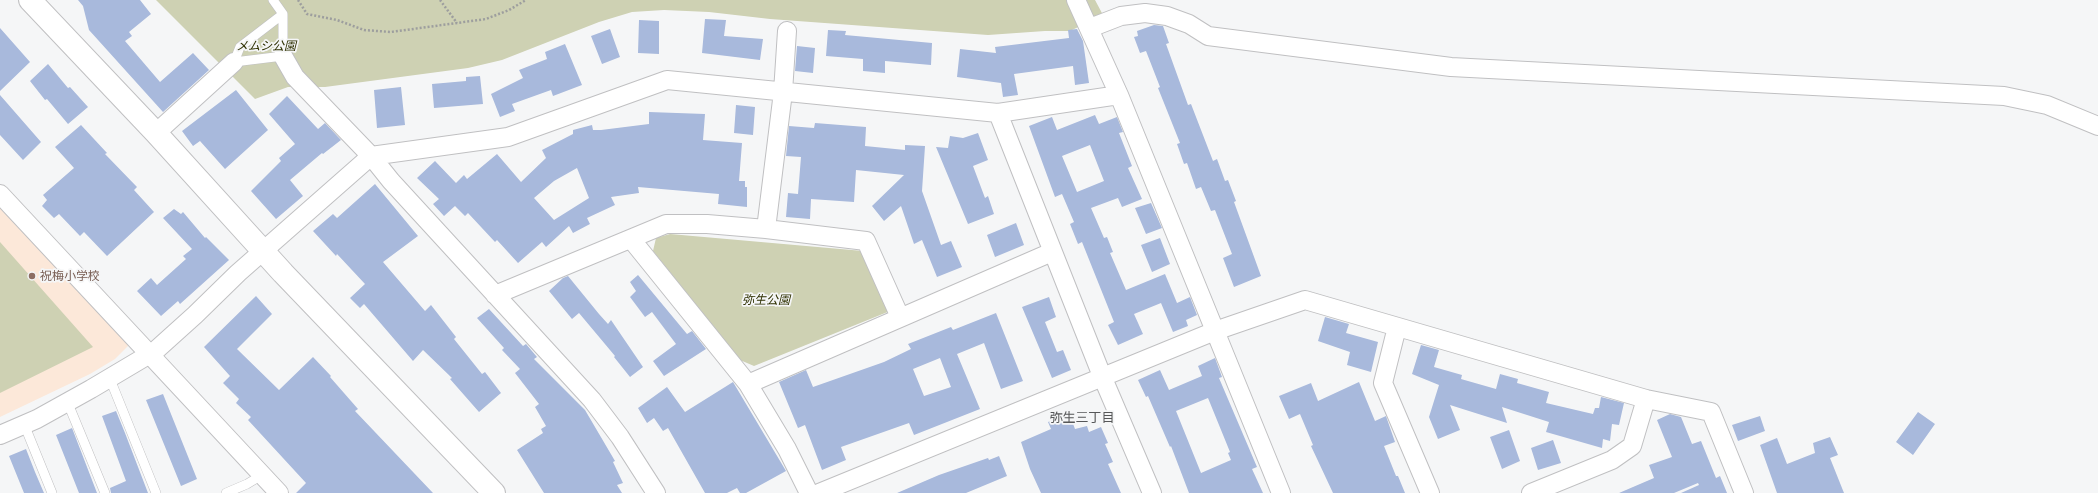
<!DOCTYPE html>
<html>
<head>
<meta charset="utf-8">
<style>
  body { margin:0 }
  canvas { display:block; background:#f5f6f7 }
</style>
</head>
<body>
<canvas width="2098" height="493"></canvas>
<script>
const context = document.querySelector('canvas').getContext('2d');
context.lineJoin = 'round';
function fillPath(path, color) {
  context.fillStyle = color;
  context.fill(path, 'evenodd');
}
function poly(rows) {
  const path = new Path2D();
  for (const r of rows) {
    path.moveTo(r[0], r[1]);
    for (let i = 2; i < r.length; i += 2) path.lineTo(r[i], r[i + 1]);
  }
  return path;
}
function strokePath(path, color, width, dash) {
  context.strokeStyle = color;
  context.lineWidth = width;
  context.lineCap = dash ? 'butt' : 'round';
  context.setLineDash(dash || []);
  context.stroke(path);
}
function label(font, color, halo, rows, align = 'center') {
  context.font = font + ' "Roboto Serif","Noto Sans JP",serif';
  context.lineWidth = 3.5;
  context.setLineDash([]);
  context.textBaseline = 'middle';
  context.strokeStyle = halo;
  context.fillStyle = color;
  for (const [text, x, y, turn = 0] of rows) {
    context.save();
    context.translate(x, y);
    context.rotate((+turn || 0) * Math.PI / 180);
    context.textAlign = isNaN(turn) ? turn : align;
    if (halo) context.strokeText(text, 0, 0);
    context.fillText(text, 0, 0);
    context.restore();
  }
}
fillPath(poly([
  [0,207,129,345,115,359,90,374,0,417]
]), '#fce8d9');
fillPath(poly([
  [156,0,1095,0,1103,15,1070,31,1045,31,988,35,770,19,709,12,664,10,632,12,599,22,502,60,468,68,325,87,288,87,255,99],
  [670,234,863,251,890,311,754,366,740,360,653,251,656,238],
  [0,242,93,347,0,393]
]), '#ced1b3');
fillPath(poly([
  [78,0,140,0,151,14,129,32,132,36,125,41,160,82,193,53,209,70,163,112,89,30,83,6],
  [705,19,726,20,724,36,763,39,760,60,702,53],
  [639,20,659,21,659,54,638,53],
  [1154,25,1163,26,1169,43,1166,44,1188,105,1191,104,1213,161,1217,159,1225,181,1228,180,1236,201,1234,202,1261,276,1234,287,1223,258,1232,254,1215,210,1211,211,1201,187,1196,189,1187,163,1184,164,1177,144,1180,143,1158,88,1160,87,1146,51,1140,53,1134,37,1138,36,1137,31],
  [0,28,30,62,0,91],
  [610,29,620,57,602,64,591,36],
  [1077,29,1083,41,1089,83,1075,85,1073,66,1014,74,1018,95,1003,97,1001,83,957,77,960,49,996,53,995,47,1069,38,1068,30],
  [828,30,846,31,845,35,932,43,931,65,885,61,885,73,863,71,863,59,826,56],
  [565,44,582,85,553,96,551,90,512,104,515,111,500,117,491,94,523,78,519,70,547,59,545,52],
  [797,46,815,48,813,73,795,71],
  [48,64,68,88,70,87,88,107,68,124,47,99,45,100,30,81],
  [480,76,483,104,434,108,432,84,466,81,466,77],
  [401,87,405,125,377,128,374,90],
  [236,90,268,130,225,169,200,141,193,146,182,131],
  [0,95,41,142,23,160,0,135],
  [287,96,318,129,325,123,341,140,323,154,322,153,290,180,303,196,276,219,251,191,281,161,279,158,295,144,269,114],
  [736,105,755,107,753,135,734,133],
  [649,112,705,114,703,140,742,143,739,181,745,181,745,187,747,187,747,207,718,204,719,194,638,187,639,193,611,197,615,205,587,218,590,224,573,233,569,226,546,247,542,242,518,263,497,240,495,242,468,213,465,216,455,206,444,216,433,204,439,199,417,178,435,161,456,183,464,175,467,179,497,154,521,182,546,158,542,150,573,134,573,130,592,125,593,130,601,130,649,124],
  [577,168,589,198,554,220,534,198,554,181],
  [1095,115,1099,124,1117,117,1123,132,1119,133,1132,166,1128,168,1142,199,1122,207,1118,198,1091,208,1104,238,1107,237,1113,252,1110,253,1126,290,1165,274,1177,303,1190,297,1197,315,1186,320,1188,326,1173,332,1161,303,1134,314,1143,334,1118,345,1108,325,1114,322,1082,242,1078,244,1070,224,1074,222,1062,194,1055,197,1029,126,1052,117,1057,130],
  [1090,145,1104,181,1077,192,1062,156],
  [815,123,866,127,865,146,905,150,905,145,925,146,922,191,941,245,951,241,962,267,937,277,922,240,914,244,901,206,884,221,872,206,904,175,856,170,854,202,811,199,810,219,786,217,788,193,798,194,801,157,786,156,789,126,814,128],
  [81,125,107,153,105,154,137,187,134,190,154,212,107,256,84,232,80,236,59,214,54,218,42,206,47,200,43,195,74,168,55,147],
  [978,133,988,160,973,166,985,198,988,196,994,214,968,224,936,147,948,148,950,136,963,138],
  [375,184,418,236,383,262,425,311,431,305,456,337,454,339,482,374,485,372,501,393,479,412,450,379,452,378,423,350,413,361,364,304,360,308,350,298,365,284,337,254,336,256,313,231,333,214,337,218],
  [1151,203,1162,228,1146,234,1135,208],
  [174,209,181,214,183,212,205,238,206,237,229,260,180,304,178,301,161,316,137,291,151,278,157,285,186,259,183,256,192,249,163,218],
  [1016,223,1024,245,995,257,987,235],
  [1160,238,1170,264,1152,272,1141,245],
  [638,275,687,334,692,331,706,349,664,376,653,361,676,344,652,312,645,317,630,297,636,291,630,282],
  [568,276,599,314,608,324,611,320,643,367,630,377,614,357,615,356,579,313,572,319,549,291,563,278],
  [256,296,272,314,237,349,279,390,313,357,331,376,330,377,358,409,355,411,433,493,296,493,306,483,248,420,251,417,236,403,239,399,223,383,230,376,204,347],
  [1049,297,1056,317,1045,322,1057,352,1063,350,1071,370,1052,378,1022,307],
  [489,309,523,346,526,344,537,357,534,359,585,410,615,461,613,462,623,483,617,485,622,493,544,493,517,450,543,433,541,429,546,426,535,407,539,404,515,373,520,369,502,350,504,348,477,318],
  [996,313,1023,381,1001,389,984,343,957,354,980,409,914,435,909,423,841,447,846,460,822,470,805,425,798,428,779,382,806,370,813,387,884,362,911,349,908,344,951,327,953,330],
  [940,358,951,387,924,396,913,369],
  [1325,317,1349,324,1346,333,1378,342,1371,372,1347,365,1350,352,1318,341],
  [1421,345,1439,350,1434,367,1462,375,1461,379,1496,389,1500,374,1518,379,1517,383,1549,392,1546,403,1593,414,1595,408,1599,408,1601,397,1624,403,1619,425,1612,424,1610,441,1603,439,1602,448,1546,432,1549,422,1502,407,1507,423,1450,405,1460,430,1438,439,1429,417,1439,385,1412,374],
  [1215,358,1222,377,1219,378,1257,467,1252,469,1263,493,1189,493,1171,446,1170,447,1148,396,1146,397,1138,380,1160,370,1169,390,1202,376,1198,366],
  [1208,398,1230,452,1228,453,1231,460,1201,473,1176,411],
  [733,382,786,471,746,493,740,493,737,488,727,493,705,493,668,428,663,431,654,418,647,423,638,408,667,387,685,412],
  [1359,382,1375,421,1386,416,1387,419,1395,442,1384,446,1396,476,1398,476,1405,493,1333,493,1311,446,1313,445,1300,414,1289,419,1279,396,1311,383,1318,401],
  [163,394,197,479,181,486,146,400],
  [116,411,125,433,148,493,111,493,110,488,126,481,102,416],
  [1918,412,1935,424,1913,455,1896,442],
  [1069,413,1075,429,1087,426,1089,432,1101,427,1108,443,1105,444,1113,462,1108,464,1121,493,1041,493,1030,469,1021,442,1051,429,1048,422],
  [1670,414,1681,417,1692,444,1701,441,1716,478,1720,476,1727,493,1681,493,1699,485,1698,483,1674,493,1619,493,1654,478,1649,465,1672,457,1657,420],
  [1760,416,1765,431,1738,441,1732,425],
  [72,428,97,493,79,493,56,435],
  [1509,430,1520,461,1502,469,1490,437],
  [1830,437,1838,455,1830,458,1844,493,1777,493,1760,445,1777,438,1787,464,1815,453,1813,443],
  [1553,440,1561,463,1538,470,1531,448],
  [26,449,35,472,44,493,24,493,9,456],
  [999,456,1007,476,966,493,897,493,939,475,988,458,989,460]
]), '#a8b9dc');
const lane = poly([
  [273,0,283,14,283,56,234,62,240,47,283,14],
  [110,379,156,493],
  [67,401,105,493],
  [24,424,52,493],
  [226,493,247,484,262,475]
]);
const street = poly([
  [1076,0,1119,95,1281,493],
  [1090,28,1121,16,1145,13,1167,16,1189,24,1208,36,1451,67,2004,96,2047,105,2098,126],
  [283,56,295,77,371,156,391,181,592,400,620,437,656,493],
  [998,113,1102,376,1152,493],
  [156,133,234,62],
  [0,194,279,493],
  [766,229,783,92,787,31],
  [631,239,748,384,787,449,809,493],
  [495,295,666,224,707,224,766,229,866,241,900,317],
  [1397,327,1383,383,1430,493],
  [748,384,1052,252],
  [0,435,37,419,91,389,155,351,195,315,238,273,371,156,508,137,667,80,998,113,1119,95],
  [819,493,1215,331,1305,300,1646,399,1711,412,1744,493],
  [1531,493,1612,460,1632,446,1646,399]
]);
const secondary = poly([
  [30,0,156,133,283,273,494,493]
]);
strokePath(lane, '#c0c0c2', 10);
strokePath(street, '#c0c0c2', 20);
strokePath(secondary, '#c0c0c2', 24);
strokePath(poly([
  [298,0,307,14,337,20,364,30,391,32,486,19,509,10,526,0],
  [440,0,457,23]
]), '#9d9e9e', 2.5, [2, 2]);
strokePath(lane, '#fff', 9);
strokePath(street, '#fff', 18);
strokePath(secondary, '#fff', 22);
for (const [x, y, r, color] of [
  [32,276,4,"#8d6e63"]
]) {
  const dot = new Path2D();
  dot.arc(x, y, r, 0, 2 * Math.PI);
  context.fillStyle = color;
  context.fill(dot);
  strokePath(dot, '#f5f6f7', 1.5);
}
label('italic 12px', '#2e3000', '#f5f6f7', [
  ["メムシ公園",266,46],
  ["弥生公園",766,300]
]);
label('12px', '#785e54', '#f5f6f7', [
  ["祝梅小学校",40,276]
], 'left');
label('13px', '#565758', '#f5f6f7', [
  ["弥生三丁目",1082,418]
]);
</script>
</body>
</html>
